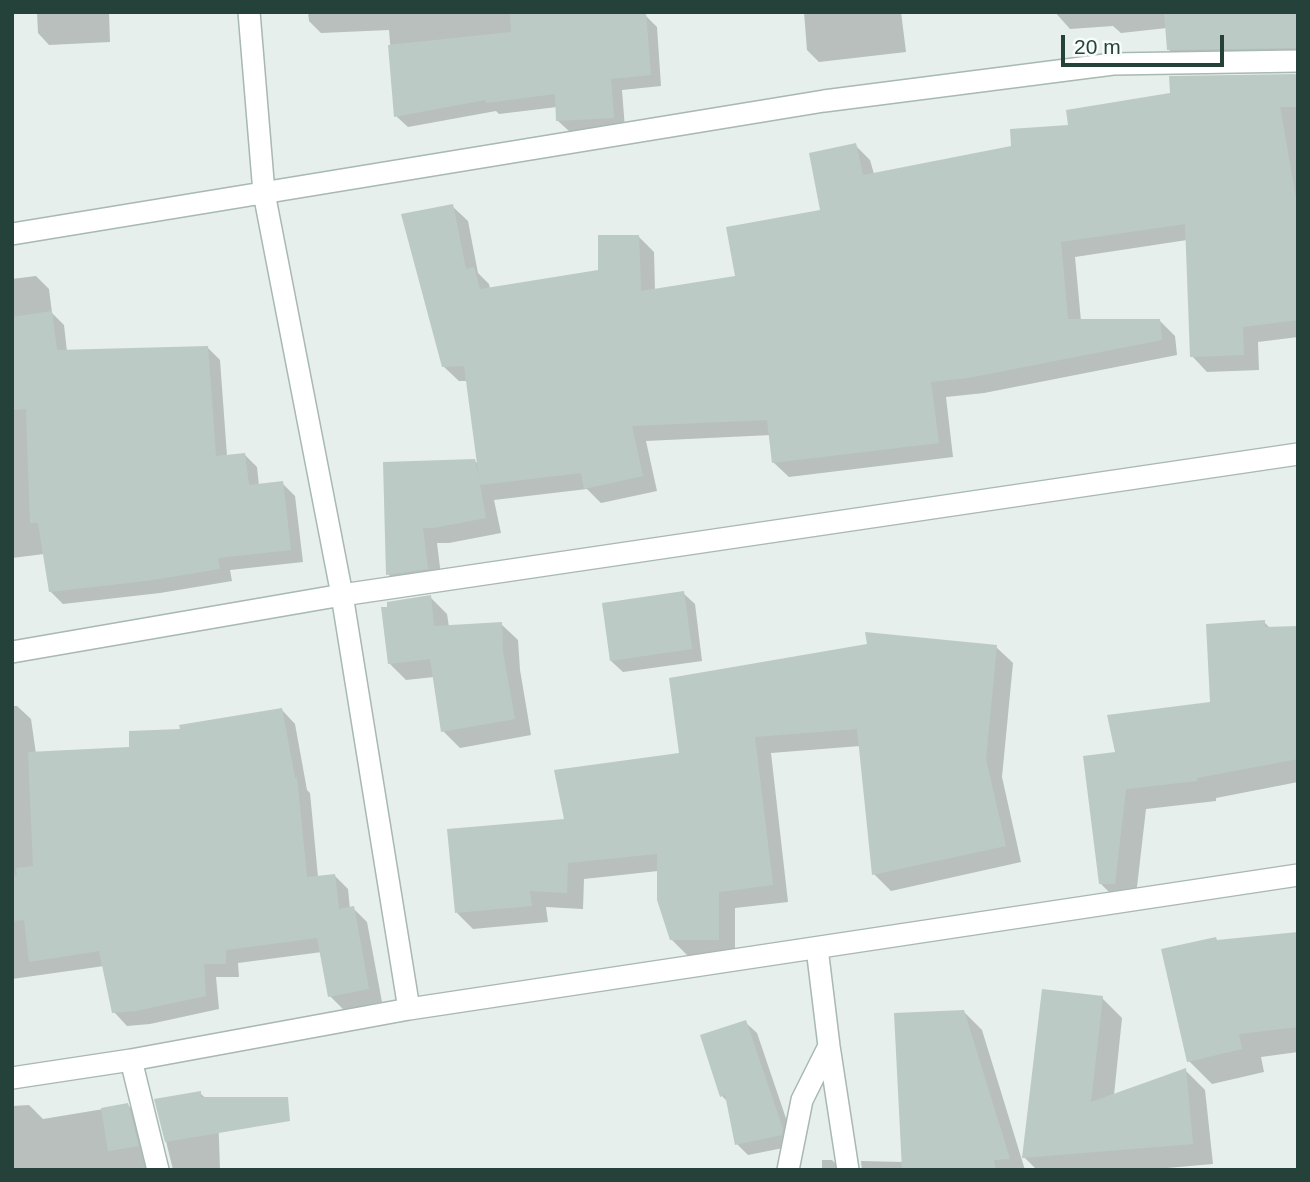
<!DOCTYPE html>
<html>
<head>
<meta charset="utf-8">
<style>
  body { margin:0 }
  #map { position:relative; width:1310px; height:1182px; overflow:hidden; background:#e6efeb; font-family:Helvetica,sans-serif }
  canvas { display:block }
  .frame { position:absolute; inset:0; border:14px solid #24423a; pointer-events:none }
  .scale { position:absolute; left:1061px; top:35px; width:163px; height:32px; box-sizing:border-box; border:4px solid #24423a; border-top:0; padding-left:9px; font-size:21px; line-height:24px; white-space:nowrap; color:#24423a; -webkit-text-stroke:5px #f7fbf9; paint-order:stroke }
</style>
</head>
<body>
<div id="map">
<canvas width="1310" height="1182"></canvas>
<div class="frame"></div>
<div class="scale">20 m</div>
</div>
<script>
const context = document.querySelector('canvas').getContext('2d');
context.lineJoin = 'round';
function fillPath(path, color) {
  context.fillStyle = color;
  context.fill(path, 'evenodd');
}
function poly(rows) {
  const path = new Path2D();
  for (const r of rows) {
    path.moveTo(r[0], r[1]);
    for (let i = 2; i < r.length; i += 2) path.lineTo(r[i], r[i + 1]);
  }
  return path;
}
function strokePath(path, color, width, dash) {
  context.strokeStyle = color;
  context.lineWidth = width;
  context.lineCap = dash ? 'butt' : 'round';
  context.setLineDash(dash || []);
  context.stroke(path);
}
fillPath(poly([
  [37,12,109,12,110,42,49,45,38,33],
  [308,12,625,12,645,15,657,27,661,86,622,90,625,129,570,132,558,121,557,107,499,114,496,111,408,127,396,116,389,30,321,33,309,21],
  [804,12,901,12,906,52,819,62,807,50],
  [1055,12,1298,12,1298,63,1184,65,1168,49,1167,28,1121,33,1113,26,1070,29],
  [1298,76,1298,337,1258,342,1259,370,1207,372,1192,356,1187,240,1075,257,1081,321,1160,321,1175,336,1177,355,984,393,946,397,953,457,789,477,773,462,771,435,646,441,657,491,601,503,587,489,494,500,501,533,449,543,437,543,442,584,403,590,388,574,385,464,474,460,479,465,467,381,459,381,443,366,452,206,468,221,478,273,489,284,490,289,600,272,638,236,654,252,655,290,737,278,822,211,855,145,870,160,874,174,1013,147,1070,126],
  [36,276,49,289,52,313,64,325,67,352,208,348,220,360,227,456,244,454,257,467,259,486,282,483,295,496,303,562,230,570,232,581,160,593,63,604,50,591,44,554,12,558,12,279],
  [683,593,695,604,702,661,623,672,611,661],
  [430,597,447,614,449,627,501,624,518,640,520,670,531,735,460,748,443,731,434,677,406,680,389,663],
  [1264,622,1271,629,1298,628,1298,782,1216,798,1216,801,1146,809,1135,904,1121,904,1101,884,1117,753,1212,703],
  [996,647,1013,663,1002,777,1021,862,891,891,874,874,860,746,771,753,788,902,735,908,735,956,688,956,671,939,658,871,584,879,583,909,546,907,548,922,473,929,457,913,566,821,681,755],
  [12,706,17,706,31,719,36,754,131,749,182,731,282,710,295,724,307,790,310,793,318,877,335,876,348,889,350,909,353,908,367,922,382,1002,344,1010,330,996,322,952,238,963,239,977,216,977,219,1009,150,1024,127,1026,114,1012,104,966,12,979],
  [1298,934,1298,1052,1261,1057,1264,1072,1212,1084,1189,1061,1219,942],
  [1102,998,1122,1018,1114,1095,1185,1070,1205,1090,1213,1164,1144,1170,1037,1170,1024,1157],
  [964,1012,982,1030,1025,1170,862,1170,861,1161,903,1162],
  [745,1022,757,1033,794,1142,793,1146,748,1155,737,1144,729,1103,722,1096],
  [200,1093,218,1110,220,1170,173,1170,156,1100],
  [29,1105,43,1119,128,1105,141,1119,154,1170,12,1170,12,1106],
  [822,1160,832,1160,842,1170,822,1170]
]), '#0003');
fillPath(poly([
  [510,12,646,12,651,75,611,79,614,118,556,121,555,94,486,103,485,100,394,117,388,45,511,32],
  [1164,12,1298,12,1298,48,1167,50],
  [1298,74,1298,107,1280,107,1298,209,1298,320,1243,327,1244,355,1190,357,1185,224,1061,242,1068,319,1160,319,1162,340,968,378,931,382,939,443,772,463,767,420,632,426,643,476,584,489,581,473,480,485,486,518,433,528,423,528,428,569,386,575,383,462,475,459,479,479,464,366,442,367,401,214,453,204,466,269,474,267,480,289,598,270,598,235,639,235,641,291,735,276,726,227,820,210,809,153,856,143,863,175,1011,146,1010,129,1068,125,1066,110,1170,93,1169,76],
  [52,311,57,350,208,346,216,456,245,453,249,485,283,481,291,550,218,558,220,569,146,581,49,592,38,523,30,523,26,409,12,410,12,317],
  [684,591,692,649,610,661,602,603],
  [431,595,434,626,502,622,503,652,515,719,441,732,430,659,388,664,381,607,387,607,387,602],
  [1265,620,1265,627,1298,626,1298,759,1197,778,1197,781,1126,789,1115,884,1099,884,1083,756,1115,752,1107,715,1210,702,1206,624],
  [865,632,997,645,986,759,1006,846,872,875,857,729,755,737,773,885,719,892,719,940,670,940,657,900,657,854,568,863,567,893,530,891,532,906,455,913,447,829,564,819,554,770,679,753,669,678,867,644],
  [282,708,295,778,297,777,307,877,335,874,339,909,354,906,369,989,328,997,317,938,226,950,226,964,204,964,206,996,136,1011,112,1013,99,951,29,962,24,920,12,921,12,876,17,875,16,868,33,866,28,752,129,747,129,731,180,729,179,725],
  [1298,932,1298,1027,1239,1034,1242,1049,1187,1062,1161,949,1216,937,1217,940],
  [1042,989,1103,996,1091,1102,1186,1068,1193,1144,1022,1158],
  [964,1010,1010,1159,994,1160,996,1170,902,1170,894,1013],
  [746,1020,783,1129,782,1135,735,1145,725,1095,720,1097,700,1035],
  [201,1091,201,1097,288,1097,290,1121,165,1142,154,1099],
  [128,1103,139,1146,108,1151,101,1108]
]), '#bbcac4');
const minor = poly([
  [249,12,264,193,342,595,409,1009],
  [12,234,824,101,1113,64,1298,61],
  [12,652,342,595,1298,454],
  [817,948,829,1046,848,1170],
  [131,1060,158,1170],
  [12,1078,131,1060,409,1009,1298,875],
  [788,1170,802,1100,829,1046]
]);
strokePath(minor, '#a8b8b2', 24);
strokePath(minor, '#fff', 21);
</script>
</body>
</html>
